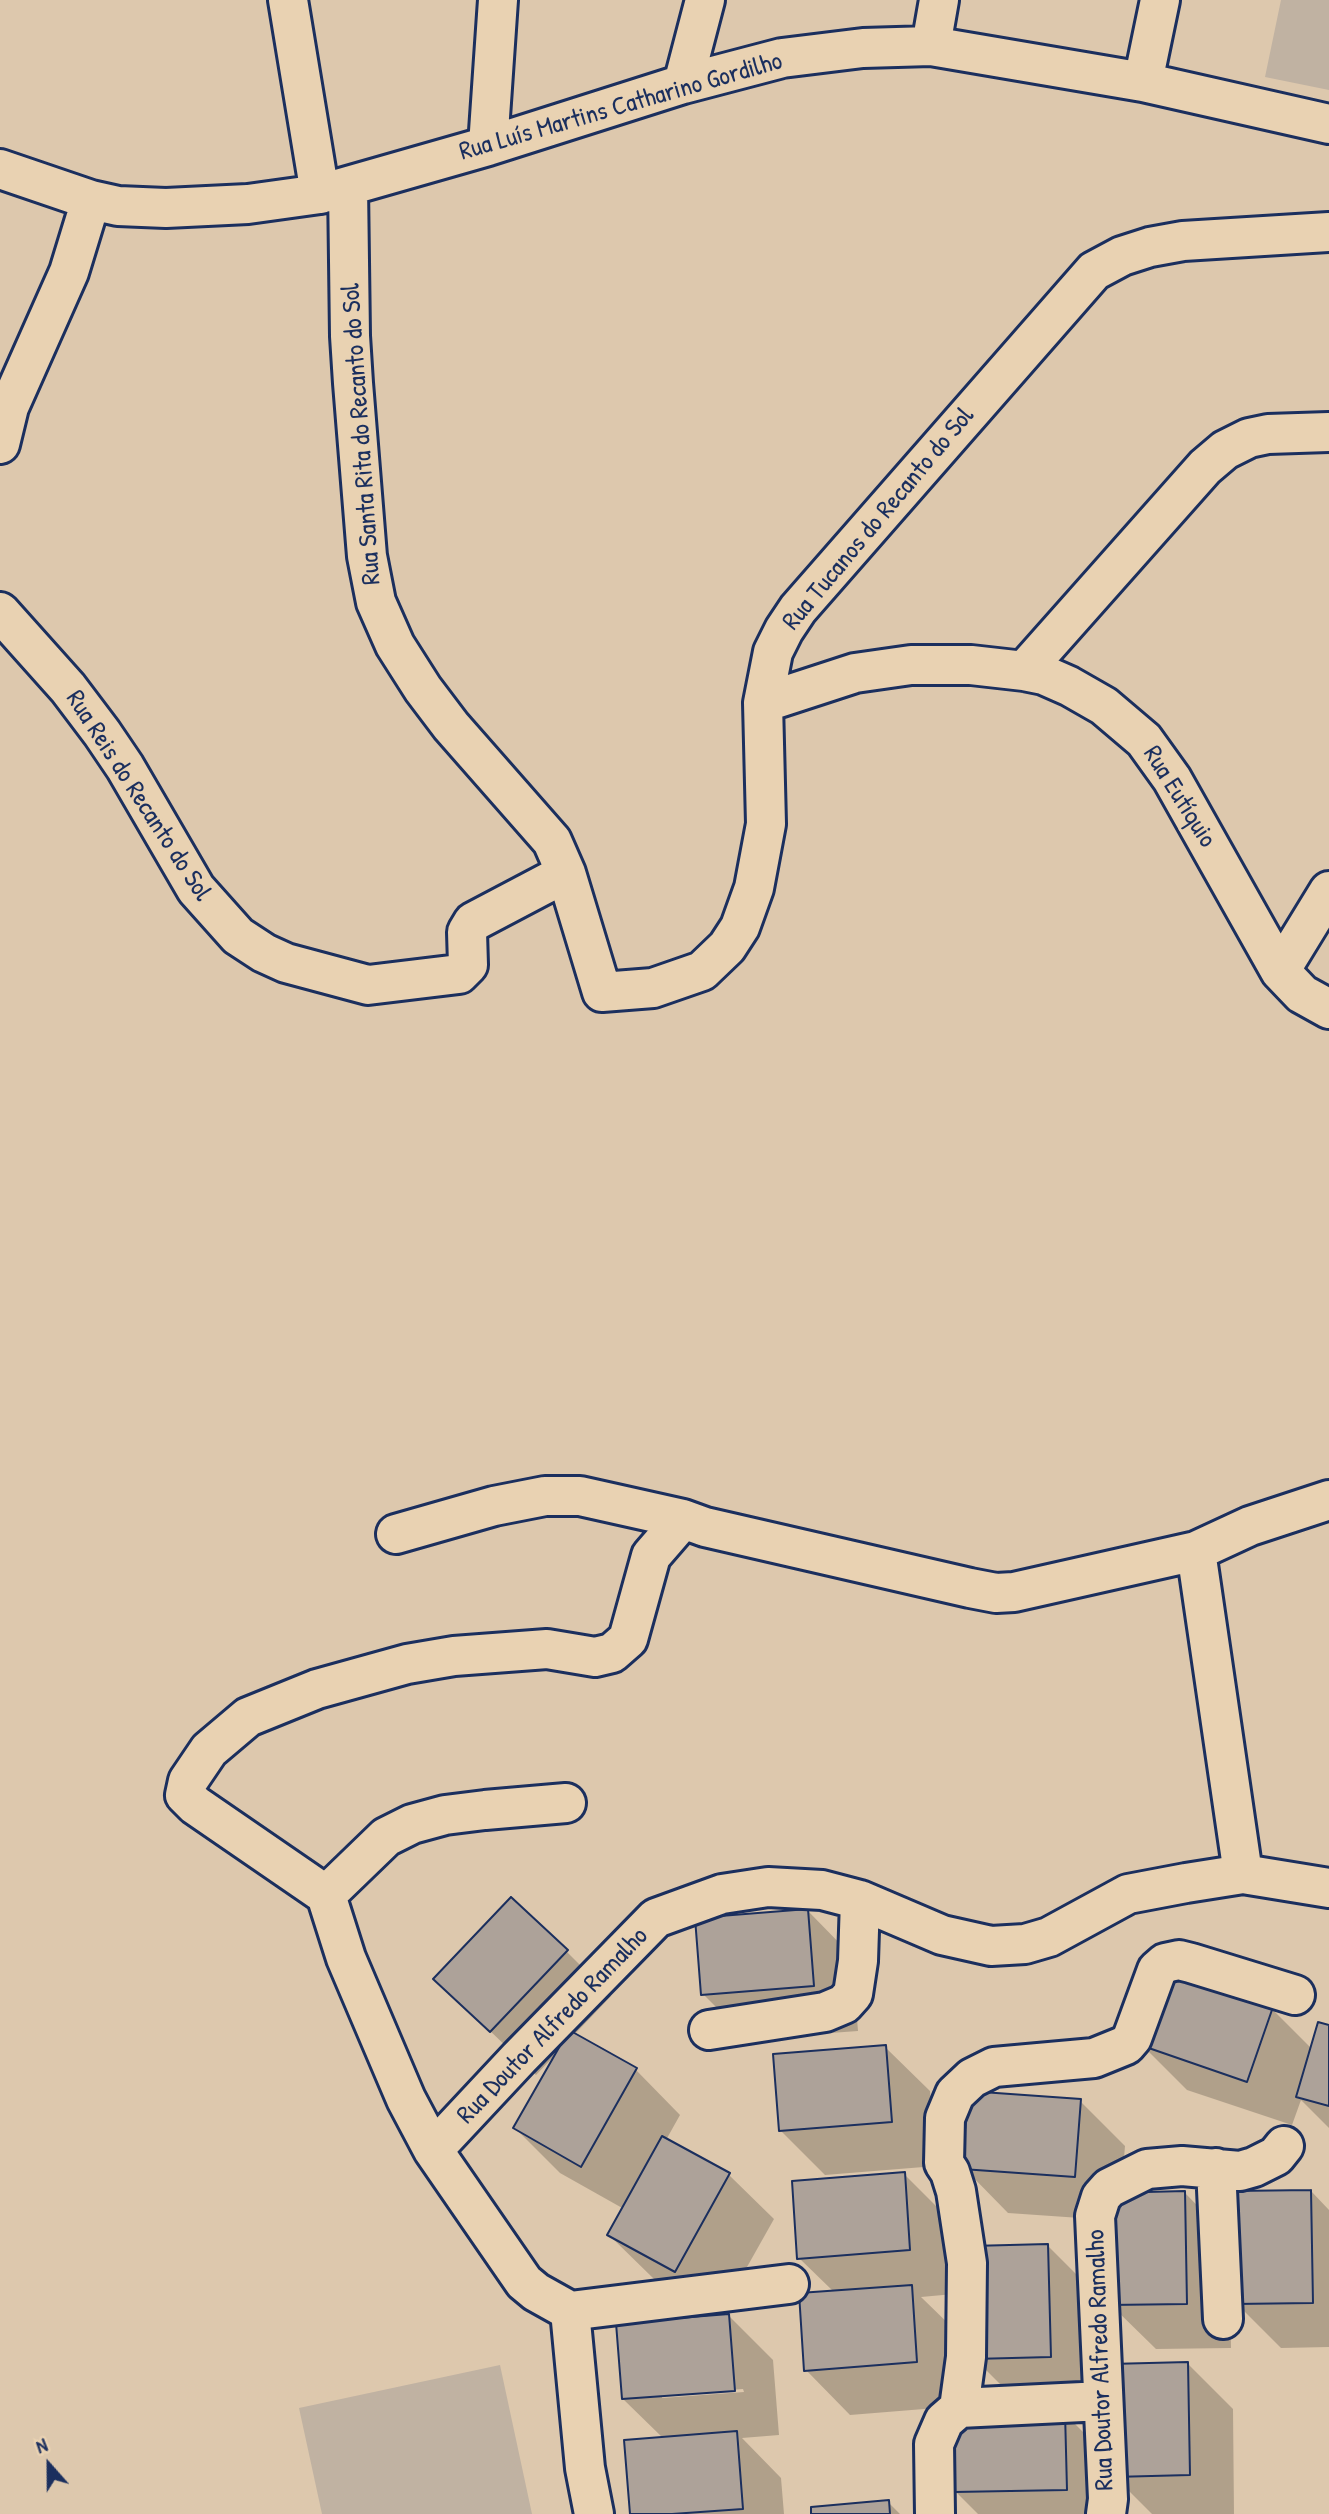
<!DOCTYPE html>
<html>
<head>
<meta charset="utf-8">
<style>
  body { margin:0 }
  #map { position:relative; width:1329px; height:2514px; overflow:hidden; background:#ddc8ad; font-family:"Patrick Hand",sans-serif }
  canvas { display:block }
  .north { position:absolute; left:14px; top:2430px; width:70px; height:70px; -webkit-text-stroke:5px #e9d2b2; paint-order:stroke; rotate:339deg; font-size:19px; font-weight:700; line-height:28px; text-align:center; color:#1b2f5e }
  .north::after { content:''; display:block; margin:auto; width:24px; height:32px; background:#1b2f5e; clip-path:polygon(50% 0,100% 100%,50% 72%,0 100%) }
</style>
</head>
<body>
<div id="map">
<canvas width="1329" height="2514"></canvas>
<div class="north">N</div>
</div>
<script>
const context = document.querySelector('canvas').getContext('2d');
context.lineJoin = 'round';
function fillPath(path, color) {
  context.fillStyle = color;
  context.fill(path, 'evenodd');
}
function poly(rows) {
  const path = new Path2D();
  for (const r of rows) {
    path.moveTo(r[0], r[1]);
    for (let i = 2; i < r.length; i += 2) path.lineTo(r[i], r[i + 1]);
  }
  return path;
}
function strokePath(path, color, width, dash) {
  context.strokeStyle = color;
  context.lineWidth = width;
  context.lineCap = dash ? 'butt' : 'round';
  context.setLineDash(dash || []);
  context.stroke(path);
}
function label(font, color, halo, rows, align = 'center') {
  context.font = font + ' "Patrick Hand",sans-serif';
  context.lineWidth = 5;
  context.setLineDash([]);
  context.textBaseline = 'middle';
  context.strokeStyle = halo;
  context.fillStyle = color;
  for (const [text, x, y, turn = 0] of rows) {
    context.save();
    context.translate(x, y);
    context.rotate((+turn || 0) * Math.PI / 180);
    context.textAlign = isNaN(turn) ? turn : align;
    if (halo) context.strokeText(text, 0, 0);
    context.fillText(text, 0, 0);
    context.restore();
  }
}
fillPath(poly([
  [1281,0,1329,0,1329,90,1265,77],
  [500,2365,532,2514,322,2514,299,2408]
]), '#c0b2a2');
fillPath(poly([
  [808,1911,852,1956,858,2031,748,2039,703,1994],
  [566,1951,611,1996,574,2035,636,2070,680,2115,666,2140,729,2175,774,2219,720,2315,654,2279,609,2235,624,2209,560,2173,515,2128,556,2054,536,2075,436,1979],
  [1272,2009,1312,2049,1329,2027,1329,2128,1301,2100,1292,2125,1187,2090,1142,2045],
  [885,2047,930,2091,936,2166,825,2175,780,2130],
  [1080,2101,1125,2146,1121,2194,1185,2193,1229,2238,1231,2348,1156,2349,1111,2305,1109,2220,1008,2213,964,2168],
  [904,2174,949,2219,954,2294,921,2297,956,2331,961,2406,850,2415,806,2370,834,2292,799,2258],
  [1311,2191,1329,2210,1329,2347,1281,2348,1236,2303],
  [1048,2246,1093,2291,1095,2401,1019,2403,974,2358],
  [728,2315,773,2360,779,2435,742,2438,781,2478,784,2514,632,2514,663,2438,623,2399],
  [743,2389,744,2392,662,2398,662,2395],
  [1188,2364,1233,2409,1234,2514,1152,2514,1114,2476],
  [1065,2414,1110,2459,1111,2514,978,2514,956,2492],
  [888,2502,900,2514,813,2514]
]), '#0003');
const building = poly([
  [511,1897,568,1950,490,2032,433,1979,511,1897],
  [808,1909,814,1986,701,1995,695,1918,808,1909],
  [1166,1972,1273,2007,1247,2082,1140,2045,1166,1972],
  [1318,2022,1329,2025,1329,2106,1296,2097,1318,2022],
  [569,2030,637,2068,581,2167,513,2128,569,2030],
  [886,2045,892,2122,779,2131,773,2054,886,2045],
  [968,2091,1081,2099,1075,2177,962,2169,968,2091],
  [662,2136,730,2173,675,2272,607,2235,662,2136],
  [905,2172,910,2250,797,2259,792,2181,905,2172],
  [1311,2190,1313,2303,1234,2304,1233,2191,1311,2190],
  [1185,2191,1187,2304,1109,2305,1107,2193,1185,2191],
  [1048,2244,1051,2357,973,2359,971,2246,1048,2244],
  [912,2285,917,2362,804,2371,799,2293,912,2285],
  [729,2314,735,2391,622,2399,616,2323,729,2314],
  [1188,2362,1190,2475,1113,2477,1110,2364,1188,2362],
  [1065,2412,1067,2490,954,2492,952,2415,1065,2412],
  [737,2431,743,2509,672,2514,630,2514,624,2440,737,2431],
  [889,2500,890,2514,811,2514,811,2507,889,2500]
]);
fillPath(building, '#ada299');
strokePath(building, '#1b2f5e', 2);
const minor = poly([
  [288,0,320,194],
  [931,46,939,0],
  [1143,82,1160,0],
  [683,84,705,0],
  [488,146,498,0],
  [0,169,91,200,118,206,166,208,248,204,320,194,488,146,683,84,782,58,863,48,931,46,1143,82,1329,124],
  [348,186,350,336,353,383,367,556,376,602,395,645,423,689,451,726,552,841,566,873,602,992,653,988,702,971,727,947,740,927,754,888,766,824,763,703,773,652,784,630,798,609,1094,271,1122,256,1150,247,1183,241,1329,232],
  [0,444,9,407,69,272,91,200],
  [0,612,68,688,102,733,125,767,196,889,238,936,264,953,286,963,368,985,459,974,468,965,467,932,473,922,566,873],
  [1024,671,1205,467,1225,450,1249,438,1268,434,1329,432],
  [763,703,855,673,911,665,971,665,1024,671,1044,675,1069,686,1104,706,1144,740,1172,779,1280,971,1302,994,1329,1009],
  [1280,971,1329,891],
  [396,1534,494,1506,545,1496,580,1496,683,1519],
  [1196,1551,1243,1874],
  [326,1895,386,1837,412,1824,445,1815,485,1810,566,1803],
  [709,2030,825,2012,844,2004,853,1994,858,1961,860,1900],
  [433,2150,519,2058,656,1918,722,1894,768,1887,822,1890,860,1900,942,1935,991,1946,1025,1944,1049,1937,1128,1894,1186,1883,1243,1874,1329,1888],
  [1216,2168,1223,2319],
  [789,2284,570,2311,536,2292,524,2282,433,2150,406,2099,346,1958,326,1895,195,1805,185,1795,188,1781,209,1750,248,1717,317,1689,407,1664,454,1656,547,1649,595,1657,612,1653,628,1639,651,1556,683,1519,705,1527,970,1588,996,1593,1014,1592,1196,1551,1250,1526,1329,1500],
  [570,2311,585,2468,594,2514],
  [959,2408,1103,2401],
  [935,2514,934,2444,944,2421,959,2408,966,2357,967,2263,956,2191,950,2172,944,2163,945,2118,955,2094,972,2078,994,2067,1094,2058,1126,2045,1132,2038,1157,1970,1165,1963,1179,1960,1191,1963,1295,1995],
  [1106,2514,1108,2499,1095,2216,1101,2197,1109,2188,1147,2169,1182,2166,1240,2171,1254,2167,1276,2156,1284,2146]
]);
strokePath(minor, '#1b2f5e', 44);
strokePath(minor, '#e9d2b2', 38);
label('26px', '#1b2f5e', '#e9d2b2', [
  ["Rua Luís Martins Catharino Gordilho",621,107,-16],
  ["Rua Santa Rita do Recanto do Sol",362,434,-94],
  ["Rua Tucanos do Recanto do Sol",879,519,-50],
  ["Rua Reis do Recanto do Sol",138,796,57],
  ["Rua Eutíquio",1179,797,58],
  ["Rua Doutor Alfredo Ramalho",553,2026,-46],
  ["Rua Doutor Alfredo Ramalho",1101,2360,-92]
]);
</script>
</body>
</html>
